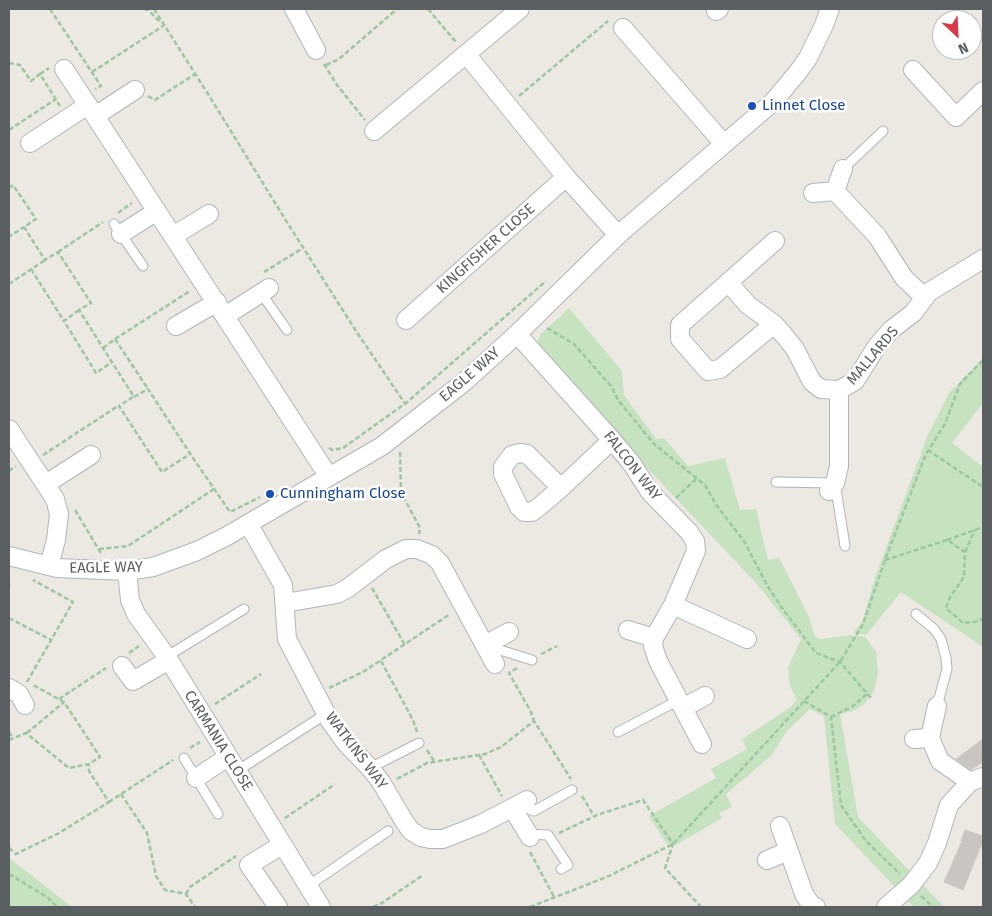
<!DOCTYPE html>
<html>
<head>
<meta charset="utf-8">
<style>
  body { margin:0 }
  #map { position:relative; width:992px; height:916px; overflow:hidden; background:#ece8e2; font-family:"Fira Sans",sans-serif }
  canvas { display:block }
  .frame { position:absolute; inset:0; border:10px solid #5a5f61; pointer-events:none }
  .north { position:absolute; left:932px; top:10px; width:50px; height:50px; box-sizing:border-box; background:#fff; border:1px solid #bdbfc0; border-radius:50%; rotate:155deg; font-size:14px; font-weight:700; line-height:20px; text-align:center; color:#5a5f61 }
  .north::after { content:''; display:block; margin:auto; width:18px; height:22px; background:#da3a48; clip-path:polygon(50% 0,100% 100%,50% 72%,0 100%) }
</style>
</head>
<body>
<div id="map">
<canvas width="992" height="916"></canvas>
<div class="frame"></div>
<div class="north">N</div>
</div>
<script>
const context = document.querySelector('canvas').getContext('2d');
context.lineJoin = 'round';
function fillPath(path, color) {
  context.fillStyle = color;
  context.fill(path, 'evenodd');
}
function poly(rows) {
  const path = new Path2D();
  for (const r of rows) {
    path.moveTo(r[0], r[1]);
    for (let i = 2; i < r.length; i += 2) path.lineTo(r[i], r[i + 1]);
  }
  return path;
}
function strokePath(path, color, width, dash) {
  context.strokeStyle = color;
  context.lineWidth = width;
  context.lineCap = dash ? 'butt' : 'round';
  context.setLineDash(dash || []);
  context.stroke(path);
}
function label(font, color, halo, rows, align = 'center') {
  context.font = font + ' "Fira Sans",sans-serif';
  context.lineWidth = 5;
  context.setLineDash([]);
  context.textBaseline = 'middle';
  context.strokeStyle = halo;
  context.fillStyle = color;
  for (const [text, x, y, turn = 0] of rows) {
    context.save();
    context.translate(x, y);
    context.rotate((+turn || 0) * Math.PI / 180);
    context.textAlign = isNaN(turn) ? turn : align;
    if (halo) context.strokeText(text, 0, 0);
    context.fillText(text, 0, 0);
    context.restore();
  }
}
fillPath(poly([
  [569,308,622,371,624,395,656,439,664,438,688,466,725,458,740,510,756,509,768,560,779,558,809,617,815,637,822,639,851,635,865,637,876,652,878,673,874,691,864,704,853,711,840,714,858,817,944,907,914,907,835,824,824,716,810,709,787,731,771,756,726,794,732,807,719,813,722,818,676,845,666,843,649,816,716,778,711,769,747,749,742,739,791,707,797,700,790,686,788,668,801,639,756,583,650,471,539,346,538,340,541,334],
  [983,358,983,403,952,443,983,467,983,647,901,592,866,635,853,633,862,622,876,575,927,437,949,393],
  [9,858,72,907,9,907]
]), '#c6e2c0');
const building = poly([
  [983,739,983,762,971,770,956,759,983,739],
  [965,830,983,836,983,841,963,890,944,882,962,841,961,841,965,830]
]);
fillPath(building, '#c9c5c0');
strokePath(building, '#d0c9c1', 1);
const service = poly([
  [843,169,883,131],
  [114,224,143,266],
  [261,293,287,330],
  [776,482,835,483,845,546],
  [916,614,934,629,941,639,946,658,947,669,937,706],
  [487,646,532,660],
  [166,657,244,609],
  [618,732,679,700],
  [184,758,218,814],
  [370,768,419,743],
  [237,771,318,719],
  [519,805,534,811,572,790],
  [529,834,548,835,568,865,561,869],
  [308,886,388,831]
]);
const minor = poly([
  [294,9,316,50],
  [716,11,719,9],
  [623,28,724,144],
  [466,54,566,177,618,235],
  [64,69,95,116,329,477],
  [913,70,956,117,983,91],
  [95,116,135,90],
  [374,131,520,9],
  [30,143,88,105],
  [843,169,835,191,877,236,904,278,924,297],
  [813,193,835,191],
  [121,234,157,211],
  [173,236,209,214],
  [728,282,748,305,774,324,783,334,795,349,812,382,821,389,839,390,855,381,877,346,891,330,913,313,929,292,983,259],
  [225,316,269,288],
  [406,320,566,177],
  [774,324,720,369,708,371,680,339,680,325,775,241],
  [176,326,217,302],
  [517,334,612,440,632,464,650,492,689,532,695,541,696,551,673,605,654,638,653,646,658,661,702,744],
  [9,429,55,499,59,514,56,540,49,566],
  [46,484,91,455],
  [561,488,527,454,520,453,512,455,503,467,503,474,519,507,524,512,532,512,540,506,561,488,612,440],
  [829,491,835,483,839,466,839,390],
  [249,525,283,585,287,639,330,721,346,743,370,768,381,782,404,821,411,831,421,837,430,839,443,839,481,824,527,800],
  [9,556,57,568,127,571,153,567,197,551,227,536,382,446,463,383,517,334,618,235,773,102,798,72,808,58,824,25,830,9],
  [127,571,130,600,136,614,169,660,321,907],
  [285,603,337,594,348,588,386,559,406,549,417,549,432,555,440,563,495,664],
  [673,605,747,639],
  [628,630,654,638],
  [485,645,509,632],
  [122,666,133,681,169,660],
  [9,688,19,694,25,705],
  [937,706,930,738,940,761,970,782],
  [683,708,705,696],
  [914,739,930,738],
  [196,778,228,757],
  [513,809,530,837],
  [780,826,804,894,812,906,816,907],
  [767,860,788,851],
  [278,907,249,865,282,845],
  [886,907,911,885,928,863,937,843,949,805,970,782,983,777]
]);
strokePath(service, '#b2b5b8', 11);
strokePath(minor, '#b2b5b8', 20);
strokePath(poly([
  [50,9,101,86,95,89],
  [144,9,148,10,160,22],
  [154,9,208,94,285,219,356,331,406,405],
  [428,9,456,42],
  [9,63,20,65,31,81,40,74,60,106],
  [324,64,337,85,365,120],
  [326,65,339,59,397,9],
  [92,72,163,26],
  [40,74,49,68],
  [148,96,155,100,195,74],
  [519,96,608,21],
  [9,130,56,99],
  [9,188,13,185,36,219,24,227,45,260,58,252,91,303,79,310,134,397,148,389,191,455,230,512,260,497],
  [118,213,132,203],
  [9,234,10,236,24,227],
  [58,252,103,222],
  [31,269,64,321],
  [264,272,303,248],
  [9,284,45,260],
  [79,310,64,321,96,373,112,362],
  [547,328,574,344,611,386,618,400,654,444,705,485,717,506,744,541,767,585,782,608,816,653,840,662,871,698],
  [115,339,190,291],
  [103,348,115,339,148,389],
  [133,397,119,406,162,472,190,454],
  [329,448,332,450,343,448,406,403,546,281],
  [928,450,983,487],
  [400,452,401,492,420,528,419,534],
  [43,455,118,406],
  [9,471,16,466],
  [676,498,697,478],
  [75,510,102,555],
  [947,540,983,527],
  [99,549,128,546,214,489],
  [965,552,975,530],
  [885,560,947,540,965,552,964,577,950,597,946,608,963,623,974,622,983,619],
  [9,583,9,587],
  [372,588,405,645],
  [9,618,51,640],
  [129,653,139,646],
  [541,654,557,646],
  [381,661,413,720,417,732],
  [517,668,509,673,531,712,534,721],
  [27,682,73,602,33,580],
  [329,688,363,672,450,614],
  [59,699,106,668],
  [804,701,831,717,841,805,866,841,900,874],
  [215,704,261,674],
  [831,717,853,706,867,694],
  [9,732,13,738],
  [27,733,64,702],
  [9,740,26,733,69,768,89,764,100,757,64,702,33,685],
  [190,748,200,742],
  [427,750,434,761],
  [479,755,502,796],
  [397,779,427,763,485,754,501,747,534,721,571,779],
  [121,794,147,833,156,876,165,890,186,894,195,907],
  [582,796,594,816],
  [109,802,173,760],
  [285,818,335,784],
  [559,833,597,815,643,800,673,844,665,868,701,907],
  [9,848,16,854,59,833,109,802,89,771,89,764],
  [530,852,554,897],
  [9,874,47,897,57,907],
  [186,894,190,887,236,856],
  [921,896,933,907],
  [373,907,382,903,423,875],
  [530,907,609,876,673,844,840,662,863,624,885,560,926,454,945,424,960,384,983,360]
]), '#9dc6a2', 2.5, [5, 2.5]);
strokePath(service, '#fff', 9);
strokePath(minor, '#fff', 18);
for (const [x, y, r, color] of [
  [752,106,5,"#1a4fb4"],
  [270,494,5,"#1a4fb4"]
]) {
  const dot = new Path2D();
  dot.arc(x, y, r, 0, 2 * Math.PI);
  context.fillStyle = color;
  context.fill(dot);
  strokePath(dot, '#fff', 2);
}
label('15px', '#164399', '#fff', [
  ["Linnet Close",762,106],
  ["Cunningham Close",280,494]
], 'left');
label('15px', '#5a5f61', '#fff', [
  ["KINGFISHER CLOSE",486,249,-42],
  ["MALLARDS",873,356,-50],
  ["EAGLE WAY",470,375,-41],
  ["FALCON WAY",632,466,52],
  ["EAGLE WAY",106,568,-1],
  ["CARMANIA CLOSE",218,741,58],
  ["WATKINS WAY",356,751,53]
]);
</script>
</body>
</html>
